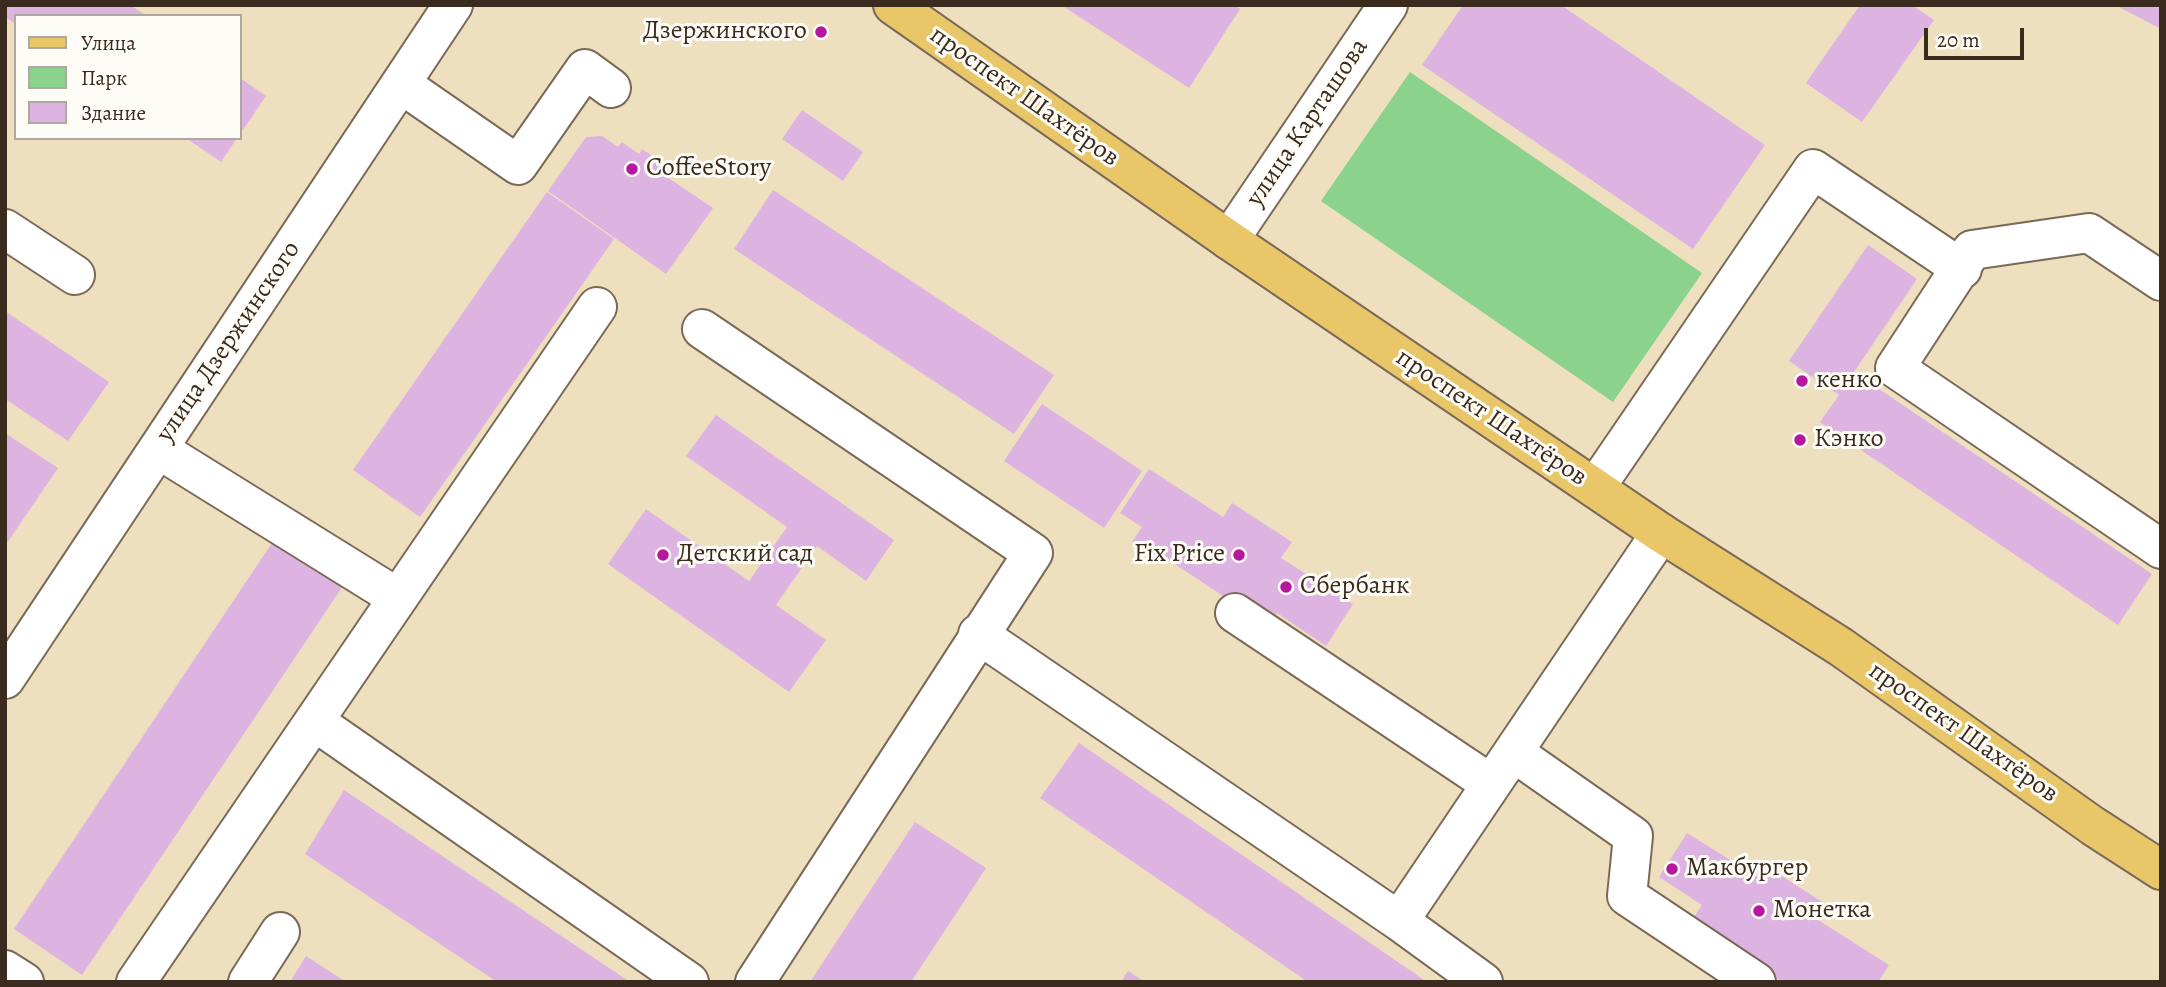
<!DOCTYPE html>
<html>
<head>
<meta charset="utf-8">
<style>
  body { margin:0 }
  #map { position:relative; width:2166px; height:987px; overflow:hidden; background:#eedfbf; font-family:Alegreya,serif }
  canvas { display:block }
  .frame { position:absolute; inset:0; border:7px solid #3b2a1e; pointer-events:none }
  .legend { position:absolute; left:14px; top:14px; width:228px; height:126px; box-sizing:border-box; background:#fdfcf7; border:2px solid #afa8a0; margin:0; padding:9px 12px; list-style:none; font-size:21px; color:#3b2a1e }
  .legend li { display:flex; align-items:center; gap:14px; height:35px }
  .legend b { width:35px; border:2px solid #afa8a0 }
  .scale { position:absolute; left:1924px; top:28px; width:100px; height:32px; box-sizing:border-box; border:4px solid #3b2a1e; border-top:0; padding-left:9px; font-size:21px; line-height:24px; white-space:nowrap; color:#3b2a1e; -webkit-text-stroke:5px #fdfcf7; paint-order:stroke }
</style>
</head>
<body>
<div id="map">
<canvas width="2166" height="987"></canvas>
<div class="frame"></div>
<ul class="legend">
<li><b style="height:9px;background:#e9c769"></b>Улица</li>
<li><b style="height:19px;background:#8bd28d"></b>Парк</li>
<li><b style="height:19px;background:#ddb4e1"></b>Здание</li>
</ul>
<div class="scale">20 m</div>
</div>
<script>
const context = document.querySelector('canvas').getContext('2d');
context.lineJoin = 'round';
function fillPath(path, color) {
  context.fillStyle = color;
  context.fill(path, 'evenodd');
}
function poly(rows) {
  const path = new Path2D();
  for (const r of rows) {
    path.moveTo(r[0], r[1]);
    for (let i = 2; i < r.length; i += 2) path.lineTo(r[i], r[i + 1]);
  }
  return path;
}
function strokePath(path, color, width, dash) {
  context.strokeStyle = color;
  context.lineWidth = width;
  context.lineCap = dash ? 'butt' : 'round';
  context.setLineDash(dash || []);
  context.stroke(path);
}
function label(font, color, halo, rows, align = 'center') {
  context.font = font + ' Alegreya,serif';
  context.lineWidth = 6;
  context.setLineDash([]);
  context.textBaseline = 'middle';
  context.strokeStyle = halo;
  context.fillStyle = color;
  for (const [text, x, y, turn = 0] of rows) {
    context.save();
    context.translate(x, y);
    context.rotate((+turn || 0) * Math.PI / 180);
    context.textAlign = isNaN(turn) ? turn : align;
    if (halo) context.strokeText(text, 0, 0);
    context.fillText(text, 0, 0);
    context.restore();
  }
}
fillPath(poly([
  [1410,72,1702,273,1613,402,1321,201]
]), '#8bd28d');
fillPath(poly([
  [5,5,131,5,146,16,16,16,16,24,5,17],
  [1061,5,1235,5,1240,9,1189,88],
  [1463,5,1561,5,1765,145,1693,249,1422,65],
  [1860,5,1912,5,1934,20,1862,122,1806,83],
  [2115,5,2161,5,2161,29],
  [240,78,266,96,240,134],
  [802,110,863,152,843,181,782,139],
  [602,136,618,147,622,142,639,154,642,149,669,168,664,175,713,208,666,274,548,191,586,137],
  [186,138,237,138,221,162],
  [773,190,1054,375,1014,434,734,249],
  [547,192,614,239,420,517,353,470],
  [1868,245,1917,279,1854,372,2152,574,2118,625,1820,422,1839,395,1789,361],
  [5,311,109,382,68,441,5,399],
  [1042,404,1142,471,1104,528,1004,461],
  [716,415,894,540,866,581,817,546,776,605,826,640,789,692,608,564,646,509,749,581,787,527,686,456],
  [5,433,58,468,5,546],
  [1149,469,1223,517,1232,503,1292,542,1281,558,1353,604,1326,646,1277,613,1269,626,1167,559,1164,563,1132,542,1142,527,1120,513],
  [274,540,343,586,82,975,14,929],
  [1079,743,1427,982,1308,982,1040,798],
  [344,790,630,982,497,982,305,854],
  [915,822,986,868,911,982,810,982],
  [1687,833,1761,879,1769,868,1824,903,1815,918,1889,965,1878,982,1783,982,1690,923,1702,905,1659,877],
  [306,956,346,982,290,982],
  [1128,971,1145,982,1121,982]
]), '#ddb4e1');
const minor = poly([
  [401,84,518,165,585,69,611,88],
  [5,229,75,275],
  [1229,240,1388,5],
  [2161,281,2089,233,1972,250,1895,368,2161,549],
  [702,329,1033,553,755,982],
  [1595,488,1813,169,1962,269],
  [398,598,597,307],
  [1235,613,1491,784],
  [978,634,1399,921,1661,533],
  [5,679,453,5],
  [314,721,689,982],
  [1513,752,1633,836,1627,896,1756,982],
  [1399,921,1483,982],
  [5,970,24,982],
  [136,982,398,598,158,449],
  [248,982,280,932]
]);
const major = poly([
  [893,5,1229,240,1661,533,1841,647,2093,826,2161,870]
]);
strokePath(minor, '#7a6956', 42);
strokePath(major, '#7a6956', 42);
strokePath(minor, '#fff', 38);
strokePath(major, '#e9c769', 38);
for (const [x, y, r, color] of [
  [821,32,7,"#b5179e"],
  [632,169,7,"#b5179e"],
  [1802,381,7,"#b5179e"],
  [1800,440,7,"#b5179e"],
  [663,555,7,"#b5179e"],
  [1239,555,7,"#b5179e"],
  [1286,587,7,"#b5179e"],
  [1672,869,7,"#b5179e"],
  [1759,911,7,"#b5179e"]
]) {
  const dot = new Path2D();
  dot.arc(x, y, r, 0, 2 * Math.PI);
  context.fillStyle = color;
  context.fill(dot);
  strokePath(dot, '#fdfcf7', 2.5);
}
label('26px', '#3b2a1e', '#fdfcf7', [
  ["Дзержинского",807,32,"right"],
  ["CoffeeStory",646,169],
  ["кенко",1816,381],
  ["Кэнко",1814,440],
  ["Детский сад",677,555],
  ["Fix Price",1225,555,"right"],
  ["Сбербанк",1300,587],
  ["Макбургер",1686,869],
  ["Монетка",1773,911]
], 'left');
label('26px', '#3b2a1e', '#fdfcf7', [
  ["проспект Шахтёров",1024,97,35],
  ["улица Карташова",1308,123,-56],
  ["улица Дзержинского",229,342,-56],
  ["проспект Шахтёров",1491,418,34],
  ["проспект Шахтёров",1963,733,35]
]);
</script>
</body>
</html>
